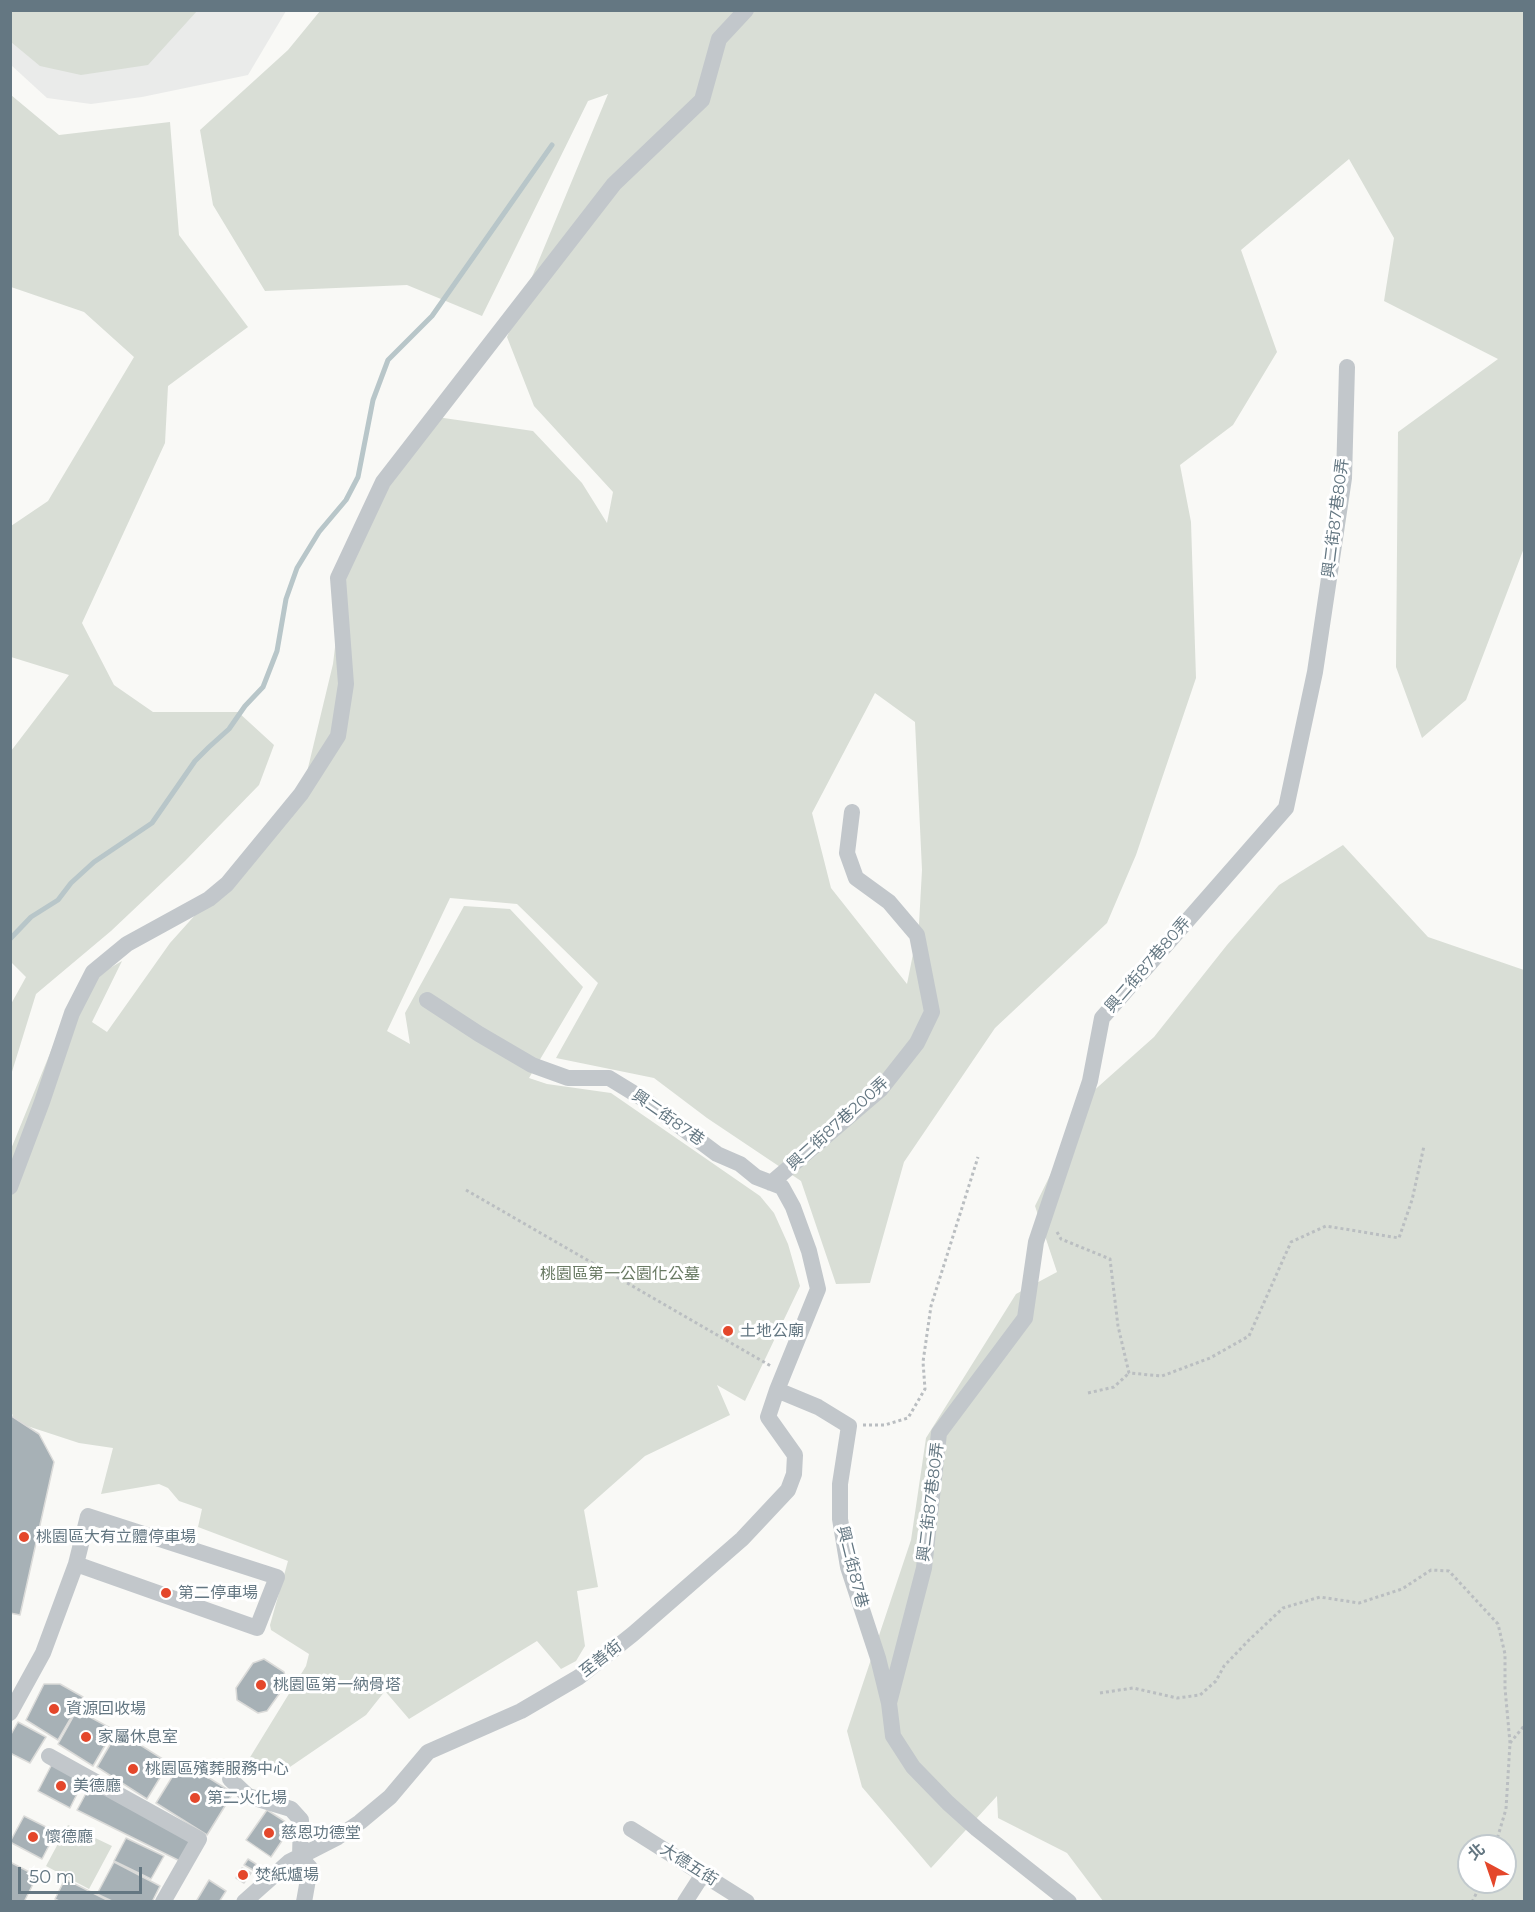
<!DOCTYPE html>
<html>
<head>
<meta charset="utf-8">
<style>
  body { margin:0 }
  #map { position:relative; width:1535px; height:1912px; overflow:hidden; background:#f9f9f6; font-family:Montserrat,"Noto Sans TC",sans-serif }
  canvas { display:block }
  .frame { position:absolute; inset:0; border:12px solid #647782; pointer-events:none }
  .north { position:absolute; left:1457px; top:1834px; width:60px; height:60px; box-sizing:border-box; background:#fff; border:2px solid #c1c9cd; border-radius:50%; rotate:320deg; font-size:16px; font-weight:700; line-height:24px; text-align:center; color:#647782 }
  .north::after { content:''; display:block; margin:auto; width:21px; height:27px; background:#e4472b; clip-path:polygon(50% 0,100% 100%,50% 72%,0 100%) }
  .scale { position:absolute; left:18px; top:1867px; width:124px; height:27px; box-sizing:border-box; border:3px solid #647782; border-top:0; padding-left:8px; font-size:18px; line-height:21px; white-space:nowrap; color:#647782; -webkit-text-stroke:4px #fff; paint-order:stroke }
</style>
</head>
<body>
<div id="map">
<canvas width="1535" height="1912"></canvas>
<div class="frame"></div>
<div class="north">北</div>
<div class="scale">50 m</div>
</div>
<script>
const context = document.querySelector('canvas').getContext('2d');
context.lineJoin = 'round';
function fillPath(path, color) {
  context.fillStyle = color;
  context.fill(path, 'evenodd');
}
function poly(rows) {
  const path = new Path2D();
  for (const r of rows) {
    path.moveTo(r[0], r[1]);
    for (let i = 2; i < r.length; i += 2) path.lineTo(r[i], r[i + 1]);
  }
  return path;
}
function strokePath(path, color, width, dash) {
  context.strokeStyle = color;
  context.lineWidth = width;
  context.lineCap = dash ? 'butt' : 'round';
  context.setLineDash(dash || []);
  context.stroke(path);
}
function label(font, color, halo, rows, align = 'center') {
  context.font = font + ' Montserrat,"Noto Sans TC",sans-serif';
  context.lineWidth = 6;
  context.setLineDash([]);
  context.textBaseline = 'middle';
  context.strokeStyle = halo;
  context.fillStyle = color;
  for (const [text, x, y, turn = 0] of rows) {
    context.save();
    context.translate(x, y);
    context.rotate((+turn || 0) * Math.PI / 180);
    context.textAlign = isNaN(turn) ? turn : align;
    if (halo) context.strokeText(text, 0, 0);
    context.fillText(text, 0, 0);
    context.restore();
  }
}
fillPath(poly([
  [10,11,286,11,248,75,142,97,91,104,47,98,11,65]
]), '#eaebea');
fillPath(poly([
  [10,11,11,10,197,11,148,65,81,75,40,66,11,42],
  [320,11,1524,11,1524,548,1466,700,1422,738,1396,667,1398,432,1498,359,1384,301,1394,238,1349,159,1241,250,1277,352,1233,425,1180,465,1191,522,1196,678,1136,855,1107,923,995,1028,904,1162,870,1283,836,1284,801,1181,707,1118,654,1078,556,1058,598,983,517,904,450,898,387,1031,410,1044,405,1013,464,906,510,909,583,987,529,1078,547,1084,611,1093,760,1196,774,1213,788,1244,800,1286,745,1401,717,1385,730,1415,645,1456,584,1510,598,1587,577,1591,585,1646,576,1661,561,1669,537,1641,409,1719,385,1691,366,1715,287,1769,241,1772,306,1666,309,1654,271,1630,270,1625,288,1561,198,1527,202,1509,179,1501,168,1488,159,1484,101,1494,113,1448,79,1443,15,1422,11,1411,11,1149,77,987,122,961,92,1022,107,1032,170,943,301,797,333,664,347,546,430,416,533,431,582,483,607,523,613,492,534,406,507,337,608,94,588,101,482,316,407,285,265,291,213,205,200,130,288,50],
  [875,693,915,722,922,870,919,924,907,984,831,888,812,813],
  [11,95,59,135,170,122,179,235,248,327,168,386,165,443,82,623,114,685,153,712,238,712,274,745,259,785,185,861,111,931,36,994,11,1075,11,1004,26,977,11,962,11,751,69,675,11,657,11,526,48,501,134,357,84,312,11,287],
  [1343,845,1428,937,1524,970,1524,1901,1103,1901,1067,1853,998,1818,997,1796,931,1868,862,1787,847,1731,911,1540,926,1438,1016,1294,1057,1272,1035,1206,1090,1094,1154,1037,1227,945,1279,885],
  [1469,1846,1505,1846,1505,1882,1469,1882],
  [68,1825,112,1846,89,1889,46,1866]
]), '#d9ded6');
strokePath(poly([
  [10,939,31,917,58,900,71,883,94,862,152,823,195,761,209,747,229,729,245,706,263,687,277,651,286,599,297,568,319,532,346,500,358,477,373,400,388,360,432,316,552,145]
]), '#b8c6c9', 5);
const building = poly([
  [10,1415,39,1434,54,1462,20,1615,10,1613,10,1415],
  [264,1659,284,1672,287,1683,267,1711,258,1713,237,1700,236,1688,253,1663,264,1659],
  [44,1684,60,1684,83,1697,58,1740,26,1720,44,1684],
  [77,1710,114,1730,93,1766,58,1744,77,1710],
  [18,1722,46,1737,30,1763,10,1753,10,1736,18,1722],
  [118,1731,169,1763,147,1799,97,1767,118,1731],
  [182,1761,233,1793,207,1835,156,1803,182,1761],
  [52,1764,84,1780,70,1808,38,1791,52,1764],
  [91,1784,196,1840,184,1863,77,1810,91,1784],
  [267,1810,292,1826,271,1857,246,1840,267,1810],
  [24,1816,56,1832,42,1859,10,1842,24,1816],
  [126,1838,164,1856,151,1879,114,1861,126,1838],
  [248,1859,256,1864,253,1870,244,1865,248,1859],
  [10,1862,37,1876,24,1902,10,1902,10,1862],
  [114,1862,160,1886,152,1902,114,1902,97,1894,114,1862],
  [242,1868,251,1873,244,1883,236,1878,242,1868],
  [65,1879,111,1902,61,1902,55,1899,65,1879],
  [209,1880,226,1891,219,1902,199,1902,197,1900,209,1880]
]);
fillPath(building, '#a7b1b6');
strokePath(building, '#dbdbd9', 1.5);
strokePath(poly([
  [466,1190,771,1366],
  [1057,1232,1061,1239,1110,1259,1118,1326,1129,1373,1162,1376,1210,1358,1249,1336,1291,1242,1326,1226,1399,1238,1412,1200,1424,1146],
  [1088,1393,1114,1387,1129,1373],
  [863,1425,885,1425,908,1418,925,1389,923,1362,931,1306,978,1157],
  [1100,1693,1133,1688,1177,1698,1200,1695,1216,1681,1224,1666,1249,1640,1283,1608,1320,1597,1359,1603,1402,1589,1431,1570,1449,1571,1498,1624,1505,1654,1505,1688,1510,1743,1506,1809,1495,1846],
  [1510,1743,1524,1726],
  [1472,1902,1482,1882]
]), '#babec1', 3, [3, 3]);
strokePath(poly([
  [427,1000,479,1034,532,1065,568,1078,609,1078,645,1100,717,1154,740,1164,756,1177,782,1187,793,1207,809,1251,818,1289,777,1390,818,1407,849,1426,840,1484,840,1519,848,1567,878,1658,889,1703,893,1736,913,1767,948,1803,977,1829,1069,1902],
  [771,1183,880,1090,917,1043,932,1012,917,935,889,902,856,878,847,853,852,812],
  [10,1187,42,1102,72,1013,93,972,127,944,209,899,227,884,301,794,338,736,346,684,338,578,383,482,614,184,702,100,719,39,746,10],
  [889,1703,924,1568,939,1433,1025,1318,1036,1242,1090,1081,1102,1018,1286,808,1315,672,1344,478,1347,367],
  [10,1713,43,1653,76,1564,88,1516,277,1577,257,1628,76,1564],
  [49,1756,199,1839,163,1902],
  [230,1779,248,1796,291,1809,301,1820,300,1857,310,1868,304,1902],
  [631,1829,747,1902],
  [244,1902,289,1862,338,1837,360,1822,390,1797,428,1752,521,1711,579,1677,633,1634,742,1539,788,1490,794,1474,795,1455,768,1417,777,1390],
  [685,1902,703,1874]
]), '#c2c7cb', 16);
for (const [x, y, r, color] of [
  [728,1331,6,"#e4472b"],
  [24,1537,6,"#e4472b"],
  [166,1593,6,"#e4472b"],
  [261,1685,6,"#e4472b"],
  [54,1709,6,"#e4472b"],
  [86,1737,6,"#e4472b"],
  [133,1769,6,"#e4472b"],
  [61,1786,6,"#e4472b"],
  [195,1798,6,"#e4472b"],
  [269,1833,6,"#e4472b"],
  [33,1837,6,"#e4472b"],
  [243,1875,6,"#e4472b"]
]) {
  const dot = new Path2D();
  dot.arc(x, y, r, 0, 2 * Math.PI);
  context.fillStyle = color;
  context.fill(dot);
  strokePath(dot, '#fff', 2);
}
label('16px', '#647782', '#fff', [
  ["興二街87巷80弄",1336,518,-83],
  ["興二街87巷80弄",1148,965,-49],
  ["興二街87巷",668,1118,35],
  ["興二街87巷200弄",838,1124,-42],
  ["興二街87巷80弄",931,1502,-83],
  ["興二街87巷",852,1567,76],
  ["至善街",601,1659,-38],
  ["大德五街",689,1865,32]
]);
label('16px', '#697a63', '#fff', [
  ["桃園區第一公園化公墓",620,1274]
]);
label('16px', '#647782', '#fff', [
  ["土地公廟",740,1331],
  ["桃園區大有立體停車場",36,1537],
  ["第二停車場",178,1593],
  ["桃園區第一納骨塔",273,1685],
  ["資源回收場",66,1709],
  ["家屬休息室",98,1737],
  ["桃園區殯葬服務中心",145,1769],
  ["美德廳",73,1786],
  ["第二火化場",207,1798],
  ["慈恩功德堂",281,1833],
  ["懷德廳",45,1837],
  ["焚紙爐場",255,1875]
], 'left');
</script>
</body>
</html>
